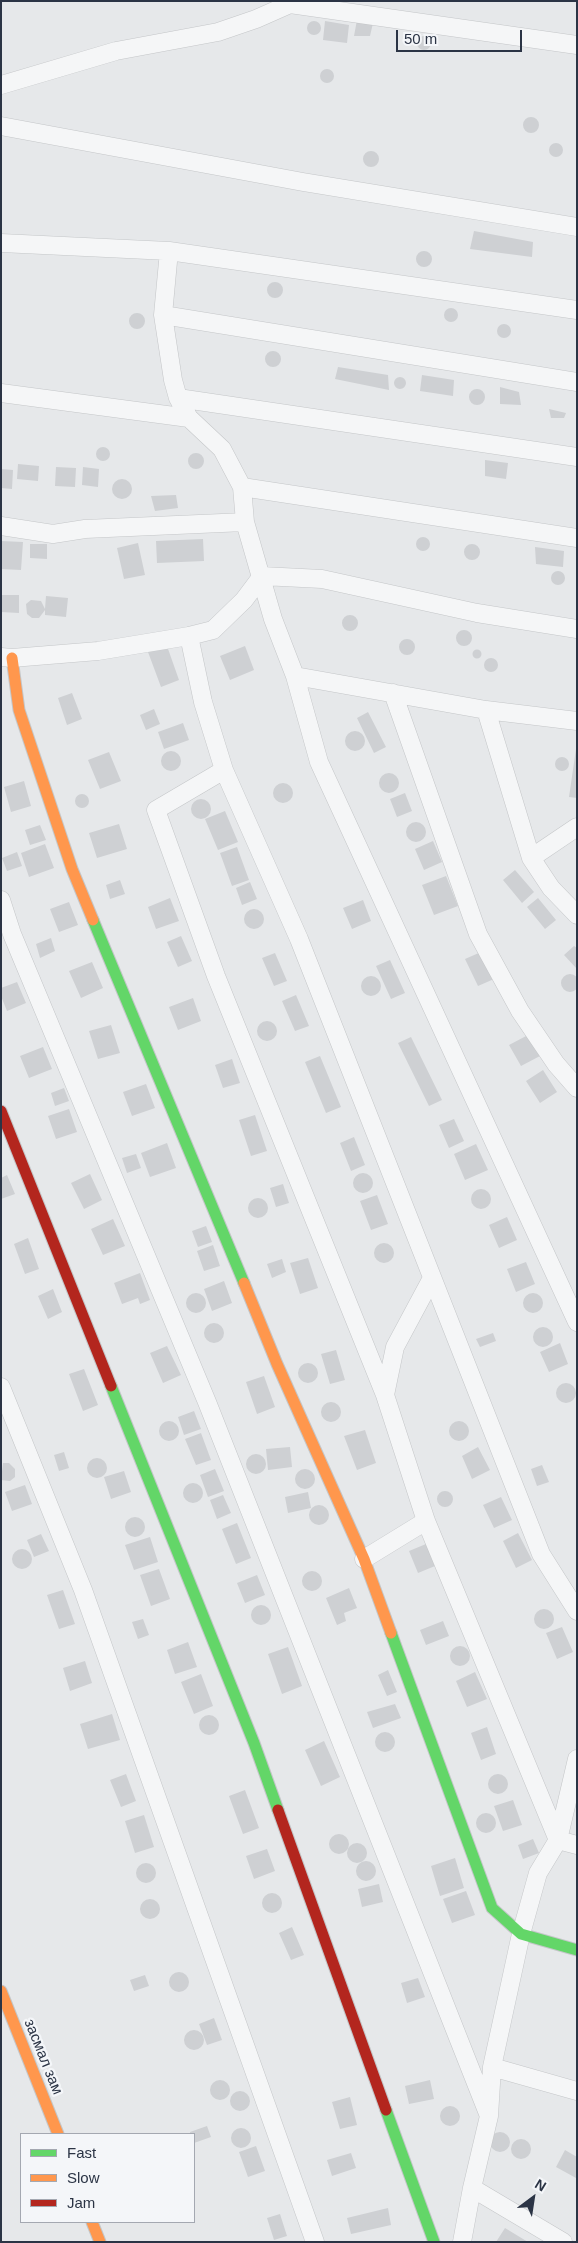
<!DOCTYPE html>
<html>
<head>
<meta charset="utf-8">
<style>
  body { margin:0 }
  #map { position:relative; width:578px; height:2243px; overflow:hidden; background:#e6e8ea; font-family:Arial,sans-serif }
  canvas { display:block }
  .frame { position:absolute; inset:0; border:2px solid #2b3445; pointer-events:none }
  .legend { position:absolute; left:20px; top:2133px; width:175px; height:90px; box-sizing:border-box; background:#f4f6f9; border:1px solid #a4a8b1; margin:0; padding:6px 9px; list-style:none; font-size:15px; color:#2b3445 }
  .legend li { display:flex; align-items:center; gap:10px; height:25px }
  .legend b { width:25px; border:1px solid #a4a8b1 }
  .north { position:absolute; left:508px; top:2173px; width:50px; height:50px; -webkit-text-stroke:4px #f4f6f9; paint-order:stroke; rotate:31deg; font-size:14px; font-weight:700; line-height:20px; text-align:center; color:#2b3445 }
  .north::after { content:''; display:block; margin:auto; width:18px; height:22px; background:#2b3445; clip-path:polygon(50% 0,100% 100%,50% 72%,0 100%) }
  .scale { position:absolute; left:396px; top:30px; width:126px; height:22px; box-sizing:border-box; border:2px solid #2b3445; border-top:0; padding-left:6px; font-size:15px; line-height:18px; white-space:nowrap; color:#2b3445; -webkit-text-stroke:4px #f4f6f9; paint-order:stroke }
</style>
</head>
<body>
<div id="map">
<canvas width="578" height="2243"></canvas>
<div class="frame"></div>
<ul class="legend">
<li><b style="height:6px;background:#63d668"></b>Fast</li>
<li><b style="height:6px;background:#ff974d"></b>Slow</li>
<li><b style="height:6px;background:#b3261e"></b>Jam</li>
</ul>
<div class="north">N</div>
<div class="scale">50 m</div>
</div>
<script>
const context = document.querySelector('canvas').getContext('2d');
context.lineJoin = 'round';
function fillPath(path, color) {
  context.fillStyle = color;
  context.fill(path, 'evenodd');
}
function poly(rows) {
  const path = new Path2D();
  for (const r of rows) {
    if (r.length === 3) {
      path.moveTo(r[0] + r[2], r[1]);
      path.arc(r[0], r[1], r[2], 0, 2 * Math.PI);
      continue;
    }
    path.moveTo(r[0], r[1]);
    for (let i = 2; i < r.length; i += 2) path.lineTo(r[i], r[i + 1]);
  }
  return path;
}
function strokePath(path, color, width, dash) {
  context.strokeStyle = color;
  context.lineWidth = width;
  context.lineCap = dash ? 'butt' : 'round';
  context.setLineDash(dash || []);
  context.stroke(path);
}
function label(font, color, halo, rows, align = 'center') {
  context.font = font + ' Arial,sans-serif';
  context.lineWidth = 4.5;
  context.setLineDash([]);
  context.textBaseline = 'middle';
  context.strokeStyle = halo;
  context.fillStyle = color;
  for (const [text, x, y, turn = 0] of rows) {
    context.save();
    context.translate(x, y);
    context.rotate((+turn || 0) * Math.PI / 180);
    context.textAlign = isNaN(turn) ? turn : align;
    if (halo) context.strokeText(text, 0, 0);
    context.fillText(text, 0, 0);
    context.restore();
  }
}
fillPath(poly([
  [357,20,373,23,370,36,354,36],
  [314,28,7],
  [325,21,349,25,347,43,323,40],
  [424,43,7],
  [327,76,7],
  [531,125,8],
  [556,150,7],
  [371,159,8],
  [474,231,533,242,532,257,470,249],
  [424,259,8],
  [275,290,8],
  [451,315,7],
  [137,321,8],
  [504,331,7],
  [273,359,8],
  [338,367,388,375,389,390,335,379],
  [422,375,454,380,453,396,420,391],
  [400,383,6],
  [500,387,519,392,521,405,500,404],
  [477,397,8],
  [549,409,566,413,564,418,551,418],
  [103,454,7],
  [196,461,8],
  [485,460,508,463,506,479,485,476],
  [18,464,39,466,38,481,17,479],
  [56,467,76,468,75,487,55,486],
  [83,467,99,469,98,487,82,485],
  [1,469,13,470,12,489,1,488],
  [122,489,10],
  [176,495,178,508,155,511,151,496],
  [423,544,7],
  [203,539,204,561,157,563,156,541],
  [1,541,23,542,21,570,1,569],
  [138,543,145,575,124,579,117,548],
  [30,544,47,544,47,559,30,558],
  [472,552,8],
  [535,547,564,551,563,567,536,564],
  [558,578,7],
  [1,595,19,595,19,613,1,612],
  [46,596,68,598,66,617,45,615,45,610,39,618,32,618,27,614,26,604,31,600,41,601,45,609],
  [350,623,8],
  [464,638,8],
  [407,647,8],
  [167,646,179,680,161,687,148,652],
  [245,646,254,670,230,680,220,656],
  [477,654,4.5],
  [491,665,7],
  [72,693,82,719,67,725,58,698],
  [154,709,160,724,146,730,140,715],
  [368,712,386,747,374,753,357,718],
  [183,723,189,740,164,749,158,732],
  [355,741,10],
  [576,749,577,749,577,798,569,797],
  [171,761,10],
  [109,752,121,781,100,789,88,760],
  [562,764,7],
  [389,783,10],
  [24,781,31,806,11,812,4,787],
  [283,793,10],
  [405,793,412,811,397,817,390,799],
  [82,801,7],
  [201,809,10],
  [225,811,238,842,218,850,205,819],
  [416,832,10],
  [119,824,127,849,97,858,89,833],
  [40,825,46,840,30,845,25,830],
  [433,841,442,862,424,870,415,849],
  [45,844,54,868,29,877,21,853],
  [237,847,249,880,232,886,220,853],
  [17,852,22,866,7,871,2,858],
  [515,870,534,892,522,903,503,880],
  [446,876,458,906,434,915,422,885],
  [120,880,125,894,110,899,106,885],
  [250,882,257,899,242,905,236,888],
  [170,898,179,921,156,929,148,907],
  [538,898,556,920,545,929,527,907],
  [363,900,371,921,352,929,343,908],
  [69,902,78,925,59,932,50,909],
  [254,919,10],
  [181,936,192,961,178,967,167,942],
  [51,938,55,951,40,958,36,944],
  [574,946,577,948,577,969,564,955],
  [481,952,494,979,478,986,465,959],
  [275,953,287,981,274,986,262,958],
  [390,960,405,993,391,999,376,966],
  [92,962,103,988,81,998,69,971],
  [570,983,9],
  [371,986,10],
  [17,982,26,1003,7,1011,1,996,1,988],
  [296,995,309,1026,295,1031,282,1001],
  [193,998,201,1021,178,1030,169,1007],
  [267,1031,10],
  [111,1025,120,1053,98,1059,89,1031],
  [528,1035,540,1056,521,1066,509,1045],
  [411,1037,442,1100,429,1106,398,1043],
  [43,1047,52,1069,29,1078,20,1056],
  [320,1056,341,1107,326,1113,305,1062],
  [232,1059,240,1083,223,1088,215,1065],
  [543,1070,557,1092,540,1103,526,1081],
  [146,1084,155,1108,132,1116,123,1092],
  [64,1088,69,1101,55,1106,51,1093],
  [69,1109,77,1132,56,1139,48,1116],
  [255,1115,267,1151,251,1156,239,1120],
  [454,1119,464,1141,449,1148,439,1125],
  [354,1137,365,1165,351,1171,340,1143],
  [167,1143,176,1168,150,1177,141,1153],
  [476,1144,488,1170,465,1180,454,1154],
  [136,1154,141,1168,127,1173,122,1158],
  [363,1183,10],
  [90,1174,102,1200,84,1209,71,1183],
  [7,1175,15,1194,1,1199,1,1178],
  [283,1184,289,1203,276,1207,270,1188],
  [481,1199,10],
  [377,1195,388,1224,371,1230,360,1201],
  [258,1208,10],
  [507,1217,517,1240,499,1248,489,1225],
  [113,1219,125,1246,103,1255,91,1229],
  [206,1226,212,1242,198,1247,192,1231],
  [28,1238,39,1269,25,1274,14,1244],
  [384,1253,10],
  [213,1245,220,1266,204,1271,197,1251],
  [308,1258,318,1288,300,1294,290,1263],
  [282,1259,286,1272,272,1278,267,1264],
  [526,1262,535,1284,516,1292,507,1269],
  [140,1273,150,1300,140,1304,138,1298,122,1304,114,1283],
  [224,1281,232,1303,212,1311,204,1289],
  [53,1289,62,1312,48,1319,38,1296],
  [533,1303,10],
  [196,1303,10],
  [214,1333,10],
  [543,1337,10],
  [493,1333,496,1341,480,1347,476,1339],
  [560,1343,568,1364,549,1372,540,1352],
  [167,1346,181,1375,163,1383,150,1353],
  [336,1350,345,1380,330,1384,321,1354],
  [308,1373,10],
  [84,1369,98,1405,83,1411,69,1374],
  [264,1376,275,1407,257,1414,246,1382],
  [566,1393,10],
  [331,1412,10],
  [194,1411,201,1429,184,1435,178,1417],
  [169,1431,10],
  [459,1431,10],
  [365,1430,376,1463,357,1470,344,1436],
  [201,1433,211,1460,196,1465,185,1439],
  [290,1447,292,1467,268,1470,266,1449],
  [478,1447,490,1470,472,1479,462,1456],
  [64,1452,69,1468,59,1471,54,1455],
  [256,1464,10],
  [97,1468,10],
  [3,1463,9,1463,15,1469,15,1477,10,1481,1,1480],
  [542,1465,549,1482,537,1486,531,1469],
  [215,1469,224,1491,208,1497,200,1475],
  [305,1479,10],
  [124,1471,131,1492,111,1499,104,1477],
  [193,1493,10],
  [25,1485,32,1504,12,1511,5,1492],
  [445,1499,8],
  [308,1492,311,1508,288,1513,285,1497],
  [223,1495,231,1513,217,1519,210,1500],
  [501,1497,512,1520,494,1528,483,1505],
  [319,1515,10],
  [135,1527,10],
  [237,1523,251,1558,236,1564,222,1529],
  [518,1533,532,1560,516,1568,503,1541],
  [41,1534,49,1551,34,1557,27,1540],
  [150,1537,158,1562,134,1570,125,1545],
  [426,1544,435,1566,418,1573,409,1551],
  [22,1559,10],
  [159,1569,170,1599,151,1606,140,1575],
  [312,1581,10],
  [257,1575,265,1595,245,1603,237,1583],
  [349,1588,357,1608,344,1613,346,1621,337,1625,326,1598],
  [63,1590,75,1624,59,1629,47,1595],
  [261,1615,10],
  [544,1619,10],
  [143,1619,149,1635,138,1639,132,1622],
  [443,1621,449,1636,426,1645,420,1630],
  [562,1627,573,1652,557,1659,546,1633],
  [188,1642,197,1667,175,1674,167,1650],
  [460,1656,10],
  [288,1647,302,1686,282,1694,268,1654],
  [85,1661,92,1683,70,1691,63,1668],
  [388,1670,397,1692,387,1696,378,1675],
  [475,1672,487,1699,467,1707,456,1681],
  [201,1674,213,1706,194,1714,181,1682],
  [395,1704,401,1718,373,1728,367,1712],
  [112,1714,120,1740,88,1749,80,1724],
  [209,1725,10],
  [487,1727,496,1754,481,1760,471,1733],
  [385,1742,10],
  [324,1741,340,1777,321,1786,305,1750],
  [126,1774,136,1801,121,1807,110,1780],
  [498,1784,10],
  [245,1790,259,1828,243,1834,229,1796],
  [513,1800,522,1825,503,1831,494,1806],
  [486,1823,10],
  [144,1815,154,1847,135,1853,125,1821],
  [339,1844,10],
  [533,1839,539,1853,523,1859,518,1845],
  [357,1853,10],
  [267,1849,275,1871,254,1879,246,1856],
  [455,1858,464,1888,440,1896,431,1866],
  [366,1871,10],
  [146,1873,10],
  [379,1884,383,1902,362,1907,358,1889],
  [466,1891,475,1915,452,1923,443,1899],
  [272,1903,10],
  [150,1909,10],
  [292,1927,304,1955,291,1960,279,1933],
  [179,1982,10],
  [145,1975,149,1986,134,1991,130,1980],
  [418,1978,425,1997,407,2003,401,1983],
  [214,2018,222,2040,207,2045,199,2024],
  [194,2040,10],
  [430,2080,434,2099,409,2104,405,2086],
  [220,2090,10],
  [240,2101,10],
  [350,2097,357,2125,340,2129,332,2102],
  [450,2116,10],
  [207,2126,211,2137,194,2143,194,2134,190,2134,190,2132],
  [241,2138,10],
  [500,2142,10],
  [521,2149,10],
  [256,2146,265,2171,248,2177,239,2152],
  [565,2150,577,2157,576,2178,556,2167],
  [351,2153,356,2168,332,2176,327,2160],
  [388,2208,391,2225,351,2234,347,2218],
  [280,2214,287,2236,274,2240,267,2218],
  [505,2228,528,2242,496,2242]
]), '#ced0d3');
const street = poly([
  [1,85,116,51,218,32,256,19,290,4,577,45],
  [1,126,303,182,577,227],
  [1,243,169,251,577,310],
  [169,251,163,315,173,380,178,398,189,418,222,449,242,487,245,522,273,619,295,676,319,762,577,1322],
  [163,315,577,382],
  [1,393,189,418],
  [178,398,577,457],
  [242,487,577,538],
  [1,526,53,534,85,529,245,522],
  [189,636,203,702,224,770,299,939,541,1554,577,1611],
  [1,657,12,658,98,651,189,636,213,630,244,600,262,576,322,579,477,613,577,629],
  [295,676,486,710,577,721],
  [393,693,478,934,520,1011,556,1064,577,1088],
  [486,710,531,858,551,888,577,915],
  [224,770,156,810,216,976,385,1395,426,1521,558,1840,577,1845],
  [531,858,577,827],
  [1,900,12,934,207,1402,489,2116],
  [1,1387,83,1590,315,2242],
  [385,1395,395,1347,432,1278],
  [364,1559,426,1521],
  [492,2067,577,2091],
  [472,2188,563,2242],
  [462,2242,472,2188,489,2116,492,2067,521,1934,538,1873,558,1840,577,1759]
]);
const fast = poly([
  [93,920,244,1283],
  [111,1386,254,1743,278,1810],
  [391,1633,492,1908,521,1934,577,1950],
  [386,2110,434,2242]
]);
const slow = poly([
  [12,658,19,710,72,869,93,920],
  [244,1283,277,1364,364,1559,391,1633],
  [1,1991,58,2134],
  [92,2222,100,2242]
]);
const jam = poly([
  [1,1111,111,1386],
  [278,1810,386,2110]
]);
strokePath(street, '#c4c6c8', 19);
strokePath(fast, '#c4c6c8', 13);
strokePath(slow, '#c4c6c8', 13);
strokePath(jam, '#c4c6c8', 13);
strokePath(street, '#f5f6f7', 18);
strokePath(fast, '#63d668', 11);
strokePath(slow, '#ff974d', 11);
strokePath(jam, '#b3261e', 11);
label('15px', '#2b3445', '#f4f6f9', [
  ["засмал зам",43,2057,68]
]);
</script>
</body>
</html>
